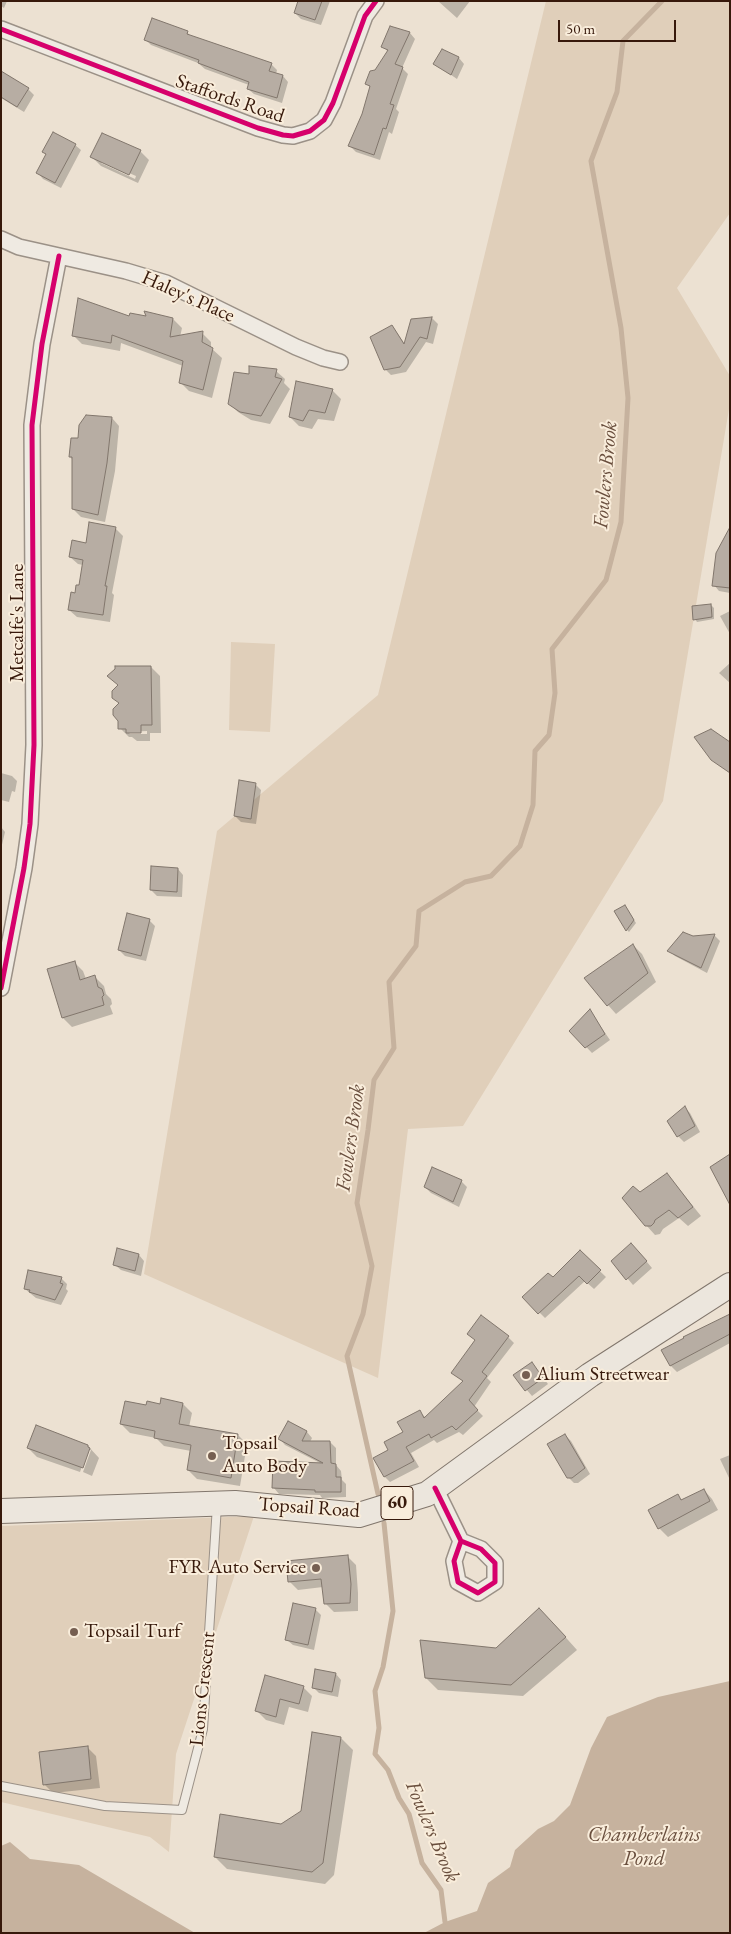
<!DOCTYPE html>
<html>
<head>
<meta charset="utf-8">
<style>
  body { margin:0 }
  #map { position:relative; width:731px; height:1934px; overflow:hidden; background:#ece1d2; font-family:"EB Garamond",serif }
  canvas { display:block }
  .frame { position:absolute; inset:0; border:2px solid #37190b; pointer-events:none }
  .scale { position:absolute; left:558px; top:20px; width:118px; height:22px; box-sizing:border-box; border:2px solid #37190b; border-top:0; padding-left:6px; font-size:15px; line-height:18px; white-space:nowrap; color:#37190b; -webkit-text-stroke:4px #f9eddb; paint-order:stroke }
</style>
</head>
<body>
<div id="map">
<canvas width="731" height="1934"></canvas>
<div class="frame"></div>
<div class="scale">50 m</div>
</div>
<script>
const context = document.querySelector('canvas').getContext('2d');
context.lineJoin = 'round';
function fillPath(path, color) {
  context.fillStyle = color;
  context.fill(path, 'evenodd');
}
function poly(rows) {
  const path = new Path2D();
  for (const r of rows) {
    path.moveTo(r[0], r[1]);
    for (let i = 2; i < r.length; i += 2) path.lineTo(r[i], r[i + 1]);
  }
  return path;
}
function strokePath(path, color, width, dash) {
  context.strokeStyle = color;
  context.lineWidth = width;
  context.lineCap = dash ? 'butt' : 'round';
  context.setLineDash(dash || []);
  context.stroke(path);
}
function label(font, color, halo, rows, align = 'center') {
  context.font = font + ' "EB Garamond",serif';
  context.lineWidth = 4;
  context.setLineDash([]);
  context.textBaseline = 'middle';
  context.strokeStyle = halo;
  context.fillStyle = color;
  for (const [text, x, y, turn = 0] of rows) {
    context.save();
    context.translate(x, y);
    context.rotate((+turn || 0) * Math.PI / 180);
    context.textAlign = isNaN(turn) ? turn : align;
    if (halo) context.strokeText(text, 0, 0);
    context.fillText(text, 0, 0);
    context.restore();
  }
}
fillPath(poly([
  [546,1,730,1,730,213,677,288,730,376,730,403,663,801,463,1126,408,1129,378,1378,144,1274,217,831,378,695],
  [231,642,275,644,270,732,229,730],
  [254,1516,176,1754,169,1852,150,1837,1,1802,1,1526]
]), '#e0cfba');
fillPath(poly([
  [730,1681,730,1933,424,1933,445,1922,477,1911,488,1883,510,1867,515,1850,538,1829,554,1821,570,1805,591,1748,607,1717,658,1697],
  [10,1842,30,1859,79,1865,195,1933,1,1933,1,1846]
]), '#c6b29e');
fillPath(poly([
  [1,1,7,1,4,8,1,6],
  [299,1,330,1,321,25,301,19,295,13],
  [438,1,470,1,457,18],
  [391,27,410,33,415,39,402,68,408,74,396,109,399,112,392,134,389,132,380,160,356,152,350,146,363,114,371,88,366,83,388,52,383,46],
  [187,32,191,37,271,64,277,70,276,74,283,76,288,82,282,103,254,94,248,89,249,85,205,69,198,63,151,45,145,39],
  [443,51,459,58,464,64,457,79,435,64],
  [4,74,28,89,34,95,24,112,1,98,1,79],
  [75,145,81,150,61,188,43,179,38,173,47,155,44,152],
  [140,151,149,160,138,183,101,166,92,157],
  [101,161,136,176,135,179,101,163],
  [130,317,173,319,182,328,180,337,202,333,211,342,211,348,222,358,212,398,189,391,180,382,183,366,121,343,120,351,82,344,73,335],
  [432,318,438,324,433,344,426,342,406,372,391,375,385,369,392,326,405,344,412,320],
  [276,371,285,379,284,383,290,389,270,424,251,420,238,412,229,403,250,376],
  [332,390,341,399,334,421,318,419,312,429,299,426,290,417],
  [112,418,119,426,115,471,105,522,81,517,73,509,73,460,70,457,79,439],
  [115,528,123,536,112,593,114,595,110,622,77,617,69,610,80,587,83,565,78,564,70,557,87,544],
  [730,531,730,593,719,591,714,585],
  [711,605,714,608,714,619,697,622,695,619],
  [730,611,730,634,720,616],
  [730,663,730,683,719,673],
  [151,667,160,676,161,733,150,733,150,741,137,741,132,737,129,737,120,728,119,686],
  [147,731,147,734,130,734,128,732],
  [1,773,12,776,17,781,15,792,12,791,9,802,1,800],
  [255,784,261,790,256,824,241,822,235,816],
  [1,827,5,832,1,849],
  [178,869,183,875,182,897,157,896,151,890],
  [627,909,636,923,629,932,627,930],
  [149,920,155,926,146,961,125,956,119,950],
  [714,935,720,941,707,973,675,956,669,950,693,937],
  [633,945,642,954,656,982,616,1014,608,1005],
  [74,962,83,971,86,979,95,977,104,986,106,994,111,999,112,1004,110,1006,113,1014,72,1027,63,1018,49,970],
  [590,1011,610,1040,592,1053,571,1031],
  [685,1108,690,1113,700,1132,684,1142,678,1136],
  [667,1174,701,1216,688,1226,679,1218,663,1229,660,1234,655,1235,646,1225,640,1193],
  [461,1181,467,1187,459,1207,431,1193,425,1187],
  [637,1250,652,1268,633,1285,613,1261],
  [580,1252,606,1277,594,1289,585,1281,545,1318,524,1297,553,1279],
  [139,1255,144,1261,141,1276,121,1270,115,1265],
  [61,1278,67,1284,66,1289,68,1291,61,1305,36,1298,25,1289],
  [730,1316,730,1343,677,1372,671,1366,663,1350],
  [508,1337,514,1343,487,1378,491,1382,474,1407,483,1416,463,1435,459,1432,437,1443,434,1440,411,1453,419,1467,390,1482,385,1477,375,1459,390,1450,419,1411,426,1418,464,1382,453,1373],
  [531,1363,548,1384,532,1396,515,1376],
  [183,1404,192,1413,189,1427,238,1435,247,1444,240,1486,197,1479,188,1470,191,1451,164,1446,156,1438,130,1433,121,1424,147,1407],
  [289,1422,307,1432,312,1438,310,1442,330,1442,336,1448,336,1465,341,1471,342,1480,346,1484,346,1497,322,1498,320,1495,279,1494,274,1488,322,1464,285,1445,280,1439],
  [565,1435,571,1441,590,1474,578,1483,574,1483,568,1477],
  [88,1446,99,1458,92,1476,83,1472,91,1450,88,1450,80,1472,37,1457,28,1448],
  [730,1455,730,1480,720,1459],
  [704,1490,712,1499,718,1510,668,1537,659,1528,677,1495,683,1501],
  [347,1556,356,1565,358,1593,358,1611,334,1612,325,1603,323,1587,298,1590,289,1581],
  [315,1609,321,1615,314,1650,293,1645,287,1640],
  [551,1621,577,1650,523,1696,438,1690,426,1678,497,1649],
  [336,1674,341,1680,338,1697,319,1693,313,1687],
  [303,1687,312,1696,308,1712,289,1707,284,1725,266,1720,257,1711],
  [341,1738,353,1750,334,1875,325,1884,227,1869,215,1857,281,1825,302,1811],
  [87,1747,96,1756,100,1788,53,1793,44,1784]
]), '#0003');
strokePath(poly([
  [378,1494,347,1356,363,1314,372,1266,357,1203,368,1130,374,1080,394,1048,389,982,416,946,419,911,465,882,491,876,520,846,533,805,535,751,549,735,555,693,552,649,606,580,621,522,628,398,621,328,591,161,617,92,623,41,662,1],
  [384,1523,393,1611,383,1667,375,1691,379,1728,375,1754,388,1770,399,1798,409,1814,422,1863,441,1890,445,1922]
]), '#c6b29e', 5);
const building = poly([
  [298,1,322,1,315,20,294,13,298,1],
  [152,18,188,31,187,34,272,63,269,71,283,75,277,98,247,89,249,82,198,63,199,60,144,40,152,18],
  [390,26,410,32,395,64,403,67,390,104,394,105,386,129,383,128,374,155,348,146,362,114,370,86,365,84,370,71,375,70,388,50,381,47,390,26],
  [442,49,459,57,451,75,433,64,442,49],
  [1,71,29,88,17,107,1,97,1,71],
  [53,132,76,144,55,183,36,173,46,154,42,152,53,132],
  [102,133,141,150,129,175,90,157,102,133],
  [78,298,129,316,130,313,146,316,144,311,173,318,170,337,203,331,202,342,213,348,203,390,179,383,183,361,112,335,111,343,72,336,78,298],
  [432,317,427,339,420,337,400,367,384,370,370,337,392,325,404,344,411,319,432,317],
  [249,366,277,369,275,377,282,379,261,416,240,412,228,404,234,372,249,374,249,366],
  [296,381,333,389,325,413,309,410,303,421,289,417,296,381],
  [86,415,112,417,107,463,98,515,72,509,72,457,69,457,71,438,78,438,79,425,86,415],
  [89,522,116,527,105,586,107,586,103,615,68,610,71,592,75,593,76,585,79,585,83,560,69,557,72,540,86,543,89,522],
  [730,527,730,588,712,586,716,553,730,527],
  [711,604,712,617,693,620,692,606,711,604],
  [115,666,151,666,152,725,141,725,141,733,126,733,126,729,118,729,118,721,113,715,113,709,119,703,112,698,112,691,118,685,107,676,115,669,115,666],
  [711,729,730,742,730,773,711,760,694,737,711,729],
  [239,780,256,783,251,819,234,816,239,780],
  [151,866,178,868,177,892,150,890,151,866],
  [625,905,634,920,626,931,614,911,625,905],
  [127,913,150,919,141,956,118,950,127,913],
  [683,932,693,936,715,934,701,968,667,951,683,932],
  [633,944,648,973,607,1006,584,978,633,944],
  [75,961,80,980,95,975,98,987,102,989,104,995,102,997,104,1005,62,1018,47,969,75,961],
  [590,1009,605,1034,585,1048,569,1031,590,1009],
  [685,1106,695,1126,677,1137,667,1121,685,1106],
  [730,1154,730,1205,710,1167,730,1154],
  [432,1167,462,1180,453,1202,424,1187,432,1167],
  [667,1173,693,1207,678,1218,669,1210,655,1220,654,1223,651,1226,645,1226,622,1198,633,1186,640,1192,667,1173],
  [631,1243,647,1261,626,1280,611,1261,631,1243],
  [117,1248,139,1254,135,1271,113,1265,117,1248],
  [580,1250,601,1270,587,1284,579,1276,538,1314,522,1297,548,1273,553,1277,580,1250],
  [28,1270,62,1277,60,1283,63,1284,55,1300,29,1292,30,1290,24,1289,28,1270],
  [730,1314,730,1334,670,1366,661,1350,684,1338,683,1337,730,1314],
  [481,1315,509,1336,482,1372,487,1376,469,1400,478,1410,456,1430,452,1426,431,1438,429,1434,406,1447,414,1461,384,1477,373,1458,388,1450,384,1442,403,1432,397,1422,420,1410,424,1418,463,1381,451,1373,475,1340,467,1334,481,1315],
  [532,1362,543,1378,525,1391,513,1375,532,1362],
  [161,1398,183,1403,179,1424,238,1434,231,1478,187,1470,191,1445,154,1438,155,1431,120,1424,125,1401,146,1405,147,1401,160,1404,161,1398],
  [288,1421,307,1431,302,1441,330,1441,331,1463,336,1464,336,1477,341,1477,341,1492,315,1492,315,1490,272,1488,273,1461,323,1463,278,1439,288,1421],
  [36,1425,88,1445,88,1447,90,1448,83,1468,27,1448,36,1425],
  [565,1434,585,1468,572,1478,567,1478,547,1444,565,1434],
  [704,1489,710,1501,658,1529,648,1510,678,1494,681,1500,704,1489],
  [348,1555,351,1584,350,1603,324,1604,321,1579,288,1582,286,1561,348,1555],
  [293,1603,316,1608,308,1645,285,1640,293,1603],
  [539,1608,566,1637,511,1685,425,1678,420,1640,496,1648,539,1608],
  [315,1669,336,1673,332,1692,312,1688,315,1669],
  [265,1675,304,1686,299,1704,280,1699,276,1717,255,1711,265,1675],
  [312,1732,341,1737,323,1863,312,1872,214,1857,220,1814,281,1824,301,1811,312,1732],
  [88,1746,91,1779,43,1785,39,1752,88,1746]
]);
fillPath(building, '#b7ada3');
strokePath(building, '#81766c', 1);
const lane = poly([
  [1,1786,105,1806,182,1810,203,1729,217,1505]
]);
const street = poly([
  [1,29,258,128,283,135,293,136,310,131,324,120,333,103,365,16,376,1],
  [1,239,19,247,126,271,166,283,296,347,323,358,340,362],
  [1,988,24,868,30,824,34,745,32,425,42,344,59,256],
  [435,1488,461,1541,481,1549,495,1563,495,1582,478,1593,458,1582,454,1561,461,1541]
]);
const primary = poly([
  [1,1511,235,1503,359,1515,427,1494,590,1375,730,1285]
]);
strokePath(lane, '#9b9187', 10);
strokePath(street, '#9b9187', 18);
strokePath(primary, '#81766c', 26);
strokePath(lane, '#efeae2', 8);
strokePath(street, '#efeae2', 15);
strokePath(primary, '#ece6dd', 24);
strokePath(poly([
  [1,29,258,128,283,135,293,136,310,131,324,120,333,103,365,16,376,1],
  [1,988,24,868,30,824,34,745,32,425,42,344,59,256],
  [435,1488,461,1541,481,1549,495,1563,495,1582,478,1593,458,1582,454,1561,461,1541]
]), '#d6006c', 5);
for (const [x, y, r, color] of [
  [526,1375,5,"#765f51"],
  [212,1456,5,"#765f51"],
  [316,1568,5,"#765f51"],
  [74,1632,5,"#765f51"]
]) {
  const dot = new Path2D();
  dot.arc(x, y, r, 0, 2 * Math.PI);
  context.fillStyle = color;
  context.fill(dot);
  strokePath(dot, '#f9eddb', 2);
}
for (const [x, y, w] of [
  [397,1503,32]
]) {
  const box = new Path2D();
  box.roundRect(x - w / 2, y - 16.5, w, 33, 4);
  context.fillStyle = '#f9eddb';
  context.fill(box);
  strokePath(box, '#37190b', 1);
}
label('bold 19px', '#37190b', null, [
  ["60",397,1503]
]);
label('20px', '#37190b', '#f9eddb', [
  ["Staffords Road",230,99,19],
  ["Haley's Place",188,297,24],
  ["Metcalfe's Lane",18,623,-90],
  ["Topsail Road",309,1508,4],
  ["Lions Crescent",203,1689,-84]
]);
label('20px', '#37190b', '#f9eddb', [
  ["Alium Streetwear",536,1375],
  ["Topsail",222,1444],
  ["Auto Body",222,1467],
  ["FYR Auto Service",306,1568,"right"],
  ["Topsail Turf",84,1632]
], 'left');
label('italic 21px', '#694e3d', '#f9eddb', [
  ["Fowlers Brook",606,475,-85],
  ["Fowlers Brook",351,1138,-82],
  ["Fowlers Brook",432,1832,67],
  ["Chamberlains",644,1835],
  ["Pond",644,1859]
]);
</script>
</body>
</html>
